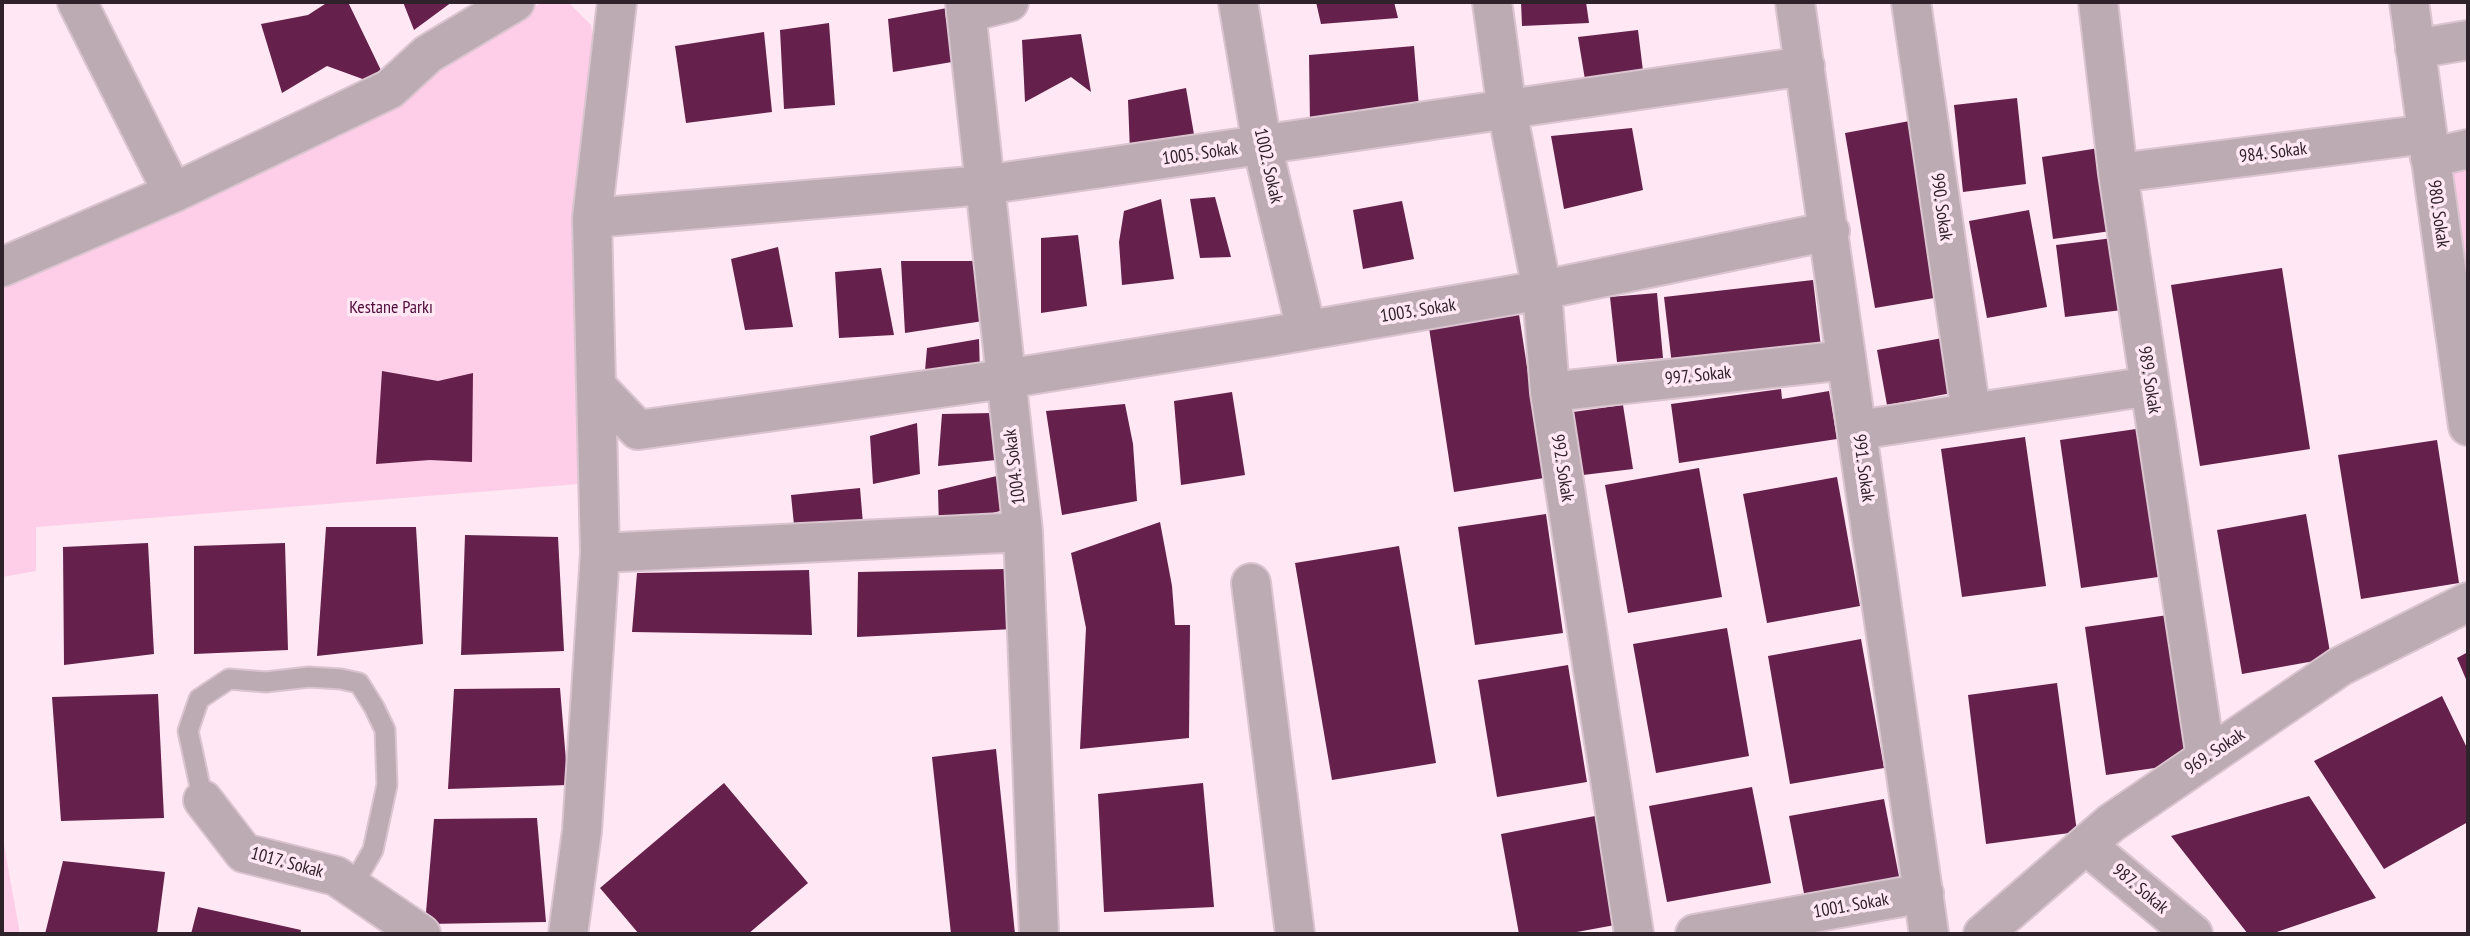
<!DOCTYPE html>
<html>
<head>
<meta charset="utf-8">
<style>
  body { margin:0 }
  #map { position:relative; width:2470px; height:936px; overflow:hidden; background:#ffe7f3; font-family:"PT Sans Narrow",sans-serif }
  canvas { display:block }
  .frame { position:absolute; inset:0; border:4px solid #30222a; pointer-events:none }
</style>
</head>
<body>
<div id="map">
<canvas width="2470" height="936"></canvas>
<div class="frame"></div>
</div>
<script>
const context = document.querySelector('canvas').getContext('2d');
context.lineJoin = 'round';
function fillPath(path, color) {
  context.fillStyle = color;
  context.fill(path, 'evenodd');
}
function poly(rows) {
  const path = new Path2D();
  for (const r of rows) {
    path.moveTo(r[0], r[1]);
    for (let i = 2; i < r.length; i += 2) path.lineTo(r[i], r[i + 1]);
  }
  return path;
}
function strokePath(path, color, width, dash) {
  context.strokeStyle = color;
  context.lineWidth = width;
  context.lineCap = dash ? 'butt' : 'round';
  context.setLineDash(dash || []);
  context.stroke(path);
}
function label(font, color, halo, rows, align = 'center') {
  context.font = font + ' "PT Sans Narrow",sans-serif';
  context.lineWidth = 7;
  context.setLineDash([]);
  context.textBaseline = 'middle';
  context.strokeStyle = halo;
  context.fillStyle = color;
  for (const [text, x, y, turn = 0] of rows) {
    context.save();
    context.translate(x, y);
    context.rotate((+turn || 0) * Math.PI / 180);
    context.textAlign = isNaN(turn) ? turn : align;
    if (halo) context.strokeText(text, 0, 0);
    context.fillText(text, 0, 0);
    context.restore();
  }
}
fillPath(poly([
  [542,2,568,2,591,25,594,44,584,175,578,484,36,527,36,571,2,577,2,284,442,64],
  [2468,142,2468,328,2423,153],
  [2,834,20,934,2,934]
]), '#fecde7');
fillPath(poly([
  [328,2,348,2,390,89,327,66,282,93,261,24,308,15],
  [403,2,452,2,414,30],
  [1316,2,1394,2,1398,18,1321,24],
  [1521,2,1586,2,1589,23,1522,26],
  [947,8,952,62,893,72,888,19],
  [829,23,835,105,784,109,780,30],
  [1638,30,1643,71,1588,98,1578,37],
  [764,32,772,112,686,123,675,46],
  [1081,34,1091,92,1071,77,1025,102,1022,40],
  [1414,46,1419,107,1310,123,1309,55],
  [1186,88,1196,146,1130,152,1128,100],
  [2017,98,2026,184,1963,192,1954,105],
  [1915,120,1946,296,1875,308,1845,133],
  [1632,128,1643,190,1564,209,1551,136],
  [2099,148,2111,231,2053,239,2042,157],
  [1215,197,1231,257,1200,258,1190,199],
  [1161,199,1174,279,1122,285,1119,242,1124,211],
  [1402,201,1414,259,1363,269,1353,210],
  [2029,210,2047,307,1987,318,1969,221],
  [1078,235,1087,306,1041,313,1041,238],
  [2113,238,2122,310,2065,317,2056,245],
  [778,247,793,327,745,330,731,259],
  [901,261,975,261,983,321,905,333],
  [881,268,894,335,839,338,835,272],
  [2282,268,2310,449,2200,466,2171,285],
  [1813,280,1821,347,1672,365,1664,297],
  [1657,293,1663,358,1617,362,1610,297],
  [1518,308,1544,478,1454,492,1428,321],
  [1948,337,1957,392,1887,405,1877,350],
  [979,339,980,374,924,382,927,348],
  [382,371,438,381,473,373,472,462,430,460,376,464],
  [1781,389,1782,399,1829,391,1837,439,1679,463,1671,404],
  [1232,392,1245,475,1181,485,1174,401],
  [1125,404,1133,444,1137,501,1062,515,1046,411],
  [1623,405,1633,469,1583,475,1573,412],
  [992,413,996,460,938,466,942,414],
  [917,423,920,474,873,484,870,436],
  [2143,428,2165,576,2081,588,2060,440],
  [2025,437,2046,586,1962,597,1941,449],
  [2437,440,2459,583,2361,599,2338,455],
  [1699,468,1722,597,1628,613,1605,485],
  [1001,475,1007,509,939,528,938,490],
  [1837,477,1860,606,1767,623,1743,494],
  [860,488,863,524,795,535,791,495],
  [1546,514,1563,633,1475,645,1458,527],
  [2306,514,2331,658,2242,674,2217,530],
  [1160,522,1172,586,1175,625,1190,625,1189,738,1080,749,1086,628,1071,553],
  [326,527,416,527,423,644,317,656],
  [465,535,558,537,564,651,461,655],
  [148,543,154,654,64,665,63,547],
  [285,543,288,650,194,654,194,546],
  [1399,546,1436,763,1332,780,1295,563],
  [1007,569,1013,629,857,637,858,572],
  [809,570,812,635,632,632,637,573],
  [2168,615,2189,763,2106,775,2085,627],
  [1727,628,1749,756,1656,773,1633,644],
  [1861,639,1884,768,1790,784,1768,656],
  [2468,652,2468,684,2457,658],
  [1568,665,1587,782,1497,797,1478,680],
  [2057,683,2077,832,1986,844,1968,695],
  [560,688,568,785,448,789,454,689],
  [158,694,164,818,61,821,52,697],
  [2442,696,2468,750,2468,822,2384,869,2314,761],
  [996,749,1015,934,951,934,932,757],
  [724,783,808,883,748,934,639,934,600,888],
  [1203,783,1214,907,1104,912,1098,794],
  [1752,787,1771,883,1667,902,1649,806],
  [2309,796,2376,898,2271,934,2248,934,2171,836],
  [1884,799,1902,892,1807,909,1789,816],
  [1595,816,1615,925,1566,934,1519,934,1501,834],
  [537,818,546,922,425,924,434,819],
  [63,861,165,872,157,934,45,934],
  [198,907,301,930,300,934,191,934]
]), '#65214b');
const service = poly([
  [203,800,188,731,199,699,229,679,266,682,309,677,341,679,359,683,374,707,385,730,387,785,373,850,352,887]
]);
const minor = poly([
  [77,2,173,193],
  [617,2,592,218,596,386,638,430,1005,379,1262,338,1542,290,1830,231],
  [965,2,1023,532,1039,934],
  [1238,2,1262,145,1306,329],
  [1492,2,1507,110,1542,290,1550,392,1634,934],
  [1795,2,1929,934],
  [1911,2,1971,413],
  [2098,2,2118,173,2206,758],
  [2409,2,2468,426],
  [966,13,1009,2],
  [2415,49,2468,40],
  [2430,158,2468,149],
  [2118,173,2427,134],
  [592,218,984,185,1805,66],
  [2,267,173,193,390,89,428,54,515,2],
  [596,386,600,553,1023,532],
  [1550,392,1846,360],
  [1858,430,2150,386],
  [1251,583,1295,934],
  [203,800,244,853,336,876,421,934],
  [2086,845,2193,934],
  [568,934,582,831,600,553],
  [1695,934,1924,893],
  [1983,934,2111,823,2341,666,2468,602]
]);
strokePath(service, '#dac4cf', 23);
strokePath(minor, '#dac4cf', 42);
strokePath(service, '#bcabb3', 19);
strokePath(minor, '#bcabb3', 38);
label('18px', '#30222a', '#ffe7f3', [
  ["984. Sokak",2273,153,-7],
  ["1005. Sokak",1200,154,-8],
  ["1002. Sokak",1268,166,77],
  ["990. Sokak",1941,207,82],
  ["980. Sokak",2438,214,82],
  ["1003. Sokak",1418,311,-9],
  ["997. Sokak",1698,376,-6],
  ["989. Sokak",2149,380,81],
  ["1004. Sokak",1015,467,-97],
  ["992. Sokak",1562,468,81],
  ["991. Sokak",1863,468,82],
  ["969. Sokak",2215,752,-34],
  ["1017. Sokak",287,863,15],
  ["987. Sokak",2140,889,40],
  ["1001. Sokak",1851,906,-10]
]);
label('18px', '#4f0938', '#ffe7f3', [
  ["Kestane Parkı",391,308]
]);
</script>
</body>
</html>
